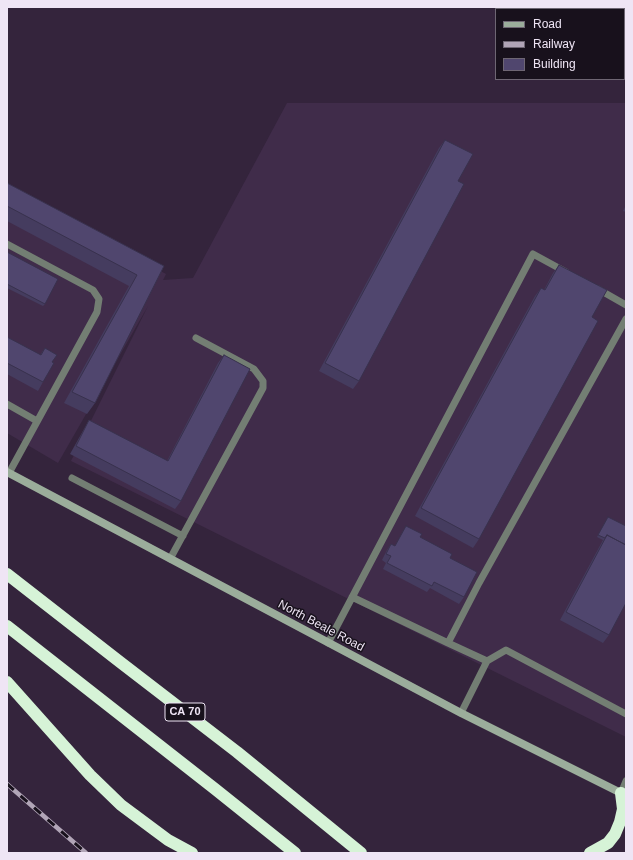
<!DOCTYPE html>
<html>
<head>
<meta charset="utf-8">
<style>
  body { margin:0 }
  #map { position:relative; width:633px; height:860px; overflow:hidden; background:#34243c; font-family:Helvetica,sans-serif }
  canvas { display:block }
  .frame { position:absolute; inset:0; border:8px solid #efe5f5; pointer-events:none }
  .legend { position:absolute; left:495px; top:8px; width:130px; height:72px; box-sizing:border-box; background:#18111c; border:1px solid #6e6673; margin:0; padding:5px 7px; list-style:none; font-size:12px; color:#efe5f5 }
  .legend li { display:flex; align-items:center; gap:8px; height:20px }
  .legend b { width:20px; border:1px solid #6e6673 }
</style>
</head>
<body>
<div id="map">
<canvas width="633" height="860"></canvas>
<div class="frame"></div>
<ul class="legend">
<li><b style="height:5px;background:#9bad9b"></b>Road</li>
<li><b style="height:5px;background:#b1a5b7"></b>Railway</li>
<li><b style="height:11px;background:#50466e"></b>Building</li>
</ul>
</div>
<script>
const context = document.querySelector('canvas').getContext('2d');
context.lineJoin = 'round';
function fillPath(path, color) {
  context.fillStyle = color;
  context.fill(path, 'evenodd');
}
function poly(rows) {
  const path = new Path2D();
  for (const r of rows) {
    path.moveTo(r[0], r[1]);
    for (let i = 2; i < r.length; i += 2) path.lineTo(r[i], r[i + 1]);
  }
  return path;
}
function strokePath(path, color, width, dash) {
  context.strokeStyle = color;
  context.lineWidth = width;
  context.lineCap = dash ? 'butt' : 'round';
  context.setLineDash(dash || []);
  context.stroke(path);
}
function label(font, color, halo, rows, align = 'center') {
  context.font = font + ' Helvetica,sans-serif';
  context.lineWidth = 3;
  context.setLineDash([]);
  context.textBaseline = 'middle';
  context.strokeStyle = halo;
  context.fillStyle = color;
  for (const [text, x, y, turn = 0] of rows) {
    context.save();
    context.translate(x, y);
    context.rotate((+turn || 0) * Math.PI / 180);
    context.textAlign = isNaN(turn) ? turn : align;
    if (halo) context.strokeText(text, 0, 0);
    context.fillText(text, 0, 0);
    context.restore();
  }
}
fillPath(poly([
  [287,103,626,103,626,737,71,461,148,306,58,463,7,433,7,187,166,274,163,280,193,278]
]), '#402c4a');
strokePath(poly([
  [7,244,93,290,99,299,97,312,9,473],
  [598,289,626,305],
  [7,404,37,421],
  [72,478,183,536],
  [170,559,263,388,263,381,254,369,196,338],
  [352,597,448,643],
  [328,643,533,254,566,272],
  [487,661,506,650,626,714],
  [461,713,487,661,448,643,479,583,626,319],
  [621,793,626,781]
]), '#737e73', 7);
strokePath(poly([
  [7,472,461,713,625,795]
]), '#9bad9b', 8);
strokePath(poly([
  [7,574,120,662,237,752,361,853],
  [7,626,215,789,295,853],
  [7,682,90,775,121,805,168,840,192,853],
  [590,853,608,843,615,834,620,822,623,809,621,793]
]), '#d6f3d7', 12);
const rail = poly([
  [7,784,86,853]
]);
strokePath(rail, '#b1a5b7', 4.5);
strokePath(rail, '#18111c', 3, [9]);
fillPath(poly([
  [445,140,458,181,359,381,353,389,319,371,439,148],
  [7,183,164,266,95,403,87,414,64,403,129,286,7,221],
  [626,205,626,212,623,211],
  [7,252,45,304,43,306,7,288],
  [559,265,592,317,479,539,473,548,415,516,535,296,541,288,544,290,553,273],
  [7,337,40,355,45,348,43,382,38,391,7,374],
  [224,355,181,501,175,509,70,454,84,429,89,420,167,461,218,363],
  [608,517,609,635,603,643,560,620,603,540,597,537],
  [406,526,420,537,450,558,464,597,459,604,430,588,427,592,383,569,386,563,382,560,387,550,391,544,395,546,402,533]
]), '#453c5f');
const building = poly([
  [445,140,473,154,458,181,464,184,359,381,325,363,445,140],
  [7,183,164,266,95,403,72,392,137,275,7,206,7,183],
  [7,252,58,279,45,304,7,284,7,252],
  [559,265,607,290,592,317,598,321,479,539,421,508,541,288,545,290,559,265],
  [7,337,41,355,45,348,57,355,52,362,54,363,43,382,7,363,7,337],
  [224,355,250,369,181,501,76,446,89,420,168,461,224,355],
  [608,517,626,526,626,545,607,535,605,538,598,535,608,517],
  [406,526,422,534,420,537,452,554,450,558,477,572,464,597,434,582,432,586,387,563,391,556,386,554,391,544,395,546,406,526],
  [607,535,626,545,626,603,609,635,566,612,607,535]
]);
fillPath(building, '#50466e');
strokePath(building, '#38314d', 1);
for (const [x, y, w] of [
  [185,712,40]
]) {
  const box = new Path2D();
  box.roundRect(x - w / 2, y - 9, w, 18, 3);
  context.fillStyle = '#18111c';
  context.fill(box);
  strokePath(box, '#efe5f5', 1);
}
label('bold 11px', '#efe5f5', null, [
  ["CA 70",185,712]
]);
label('12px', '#efe5f5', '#18111c', [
  ["North Beale Road",321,626,28]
]);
</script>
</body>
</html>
